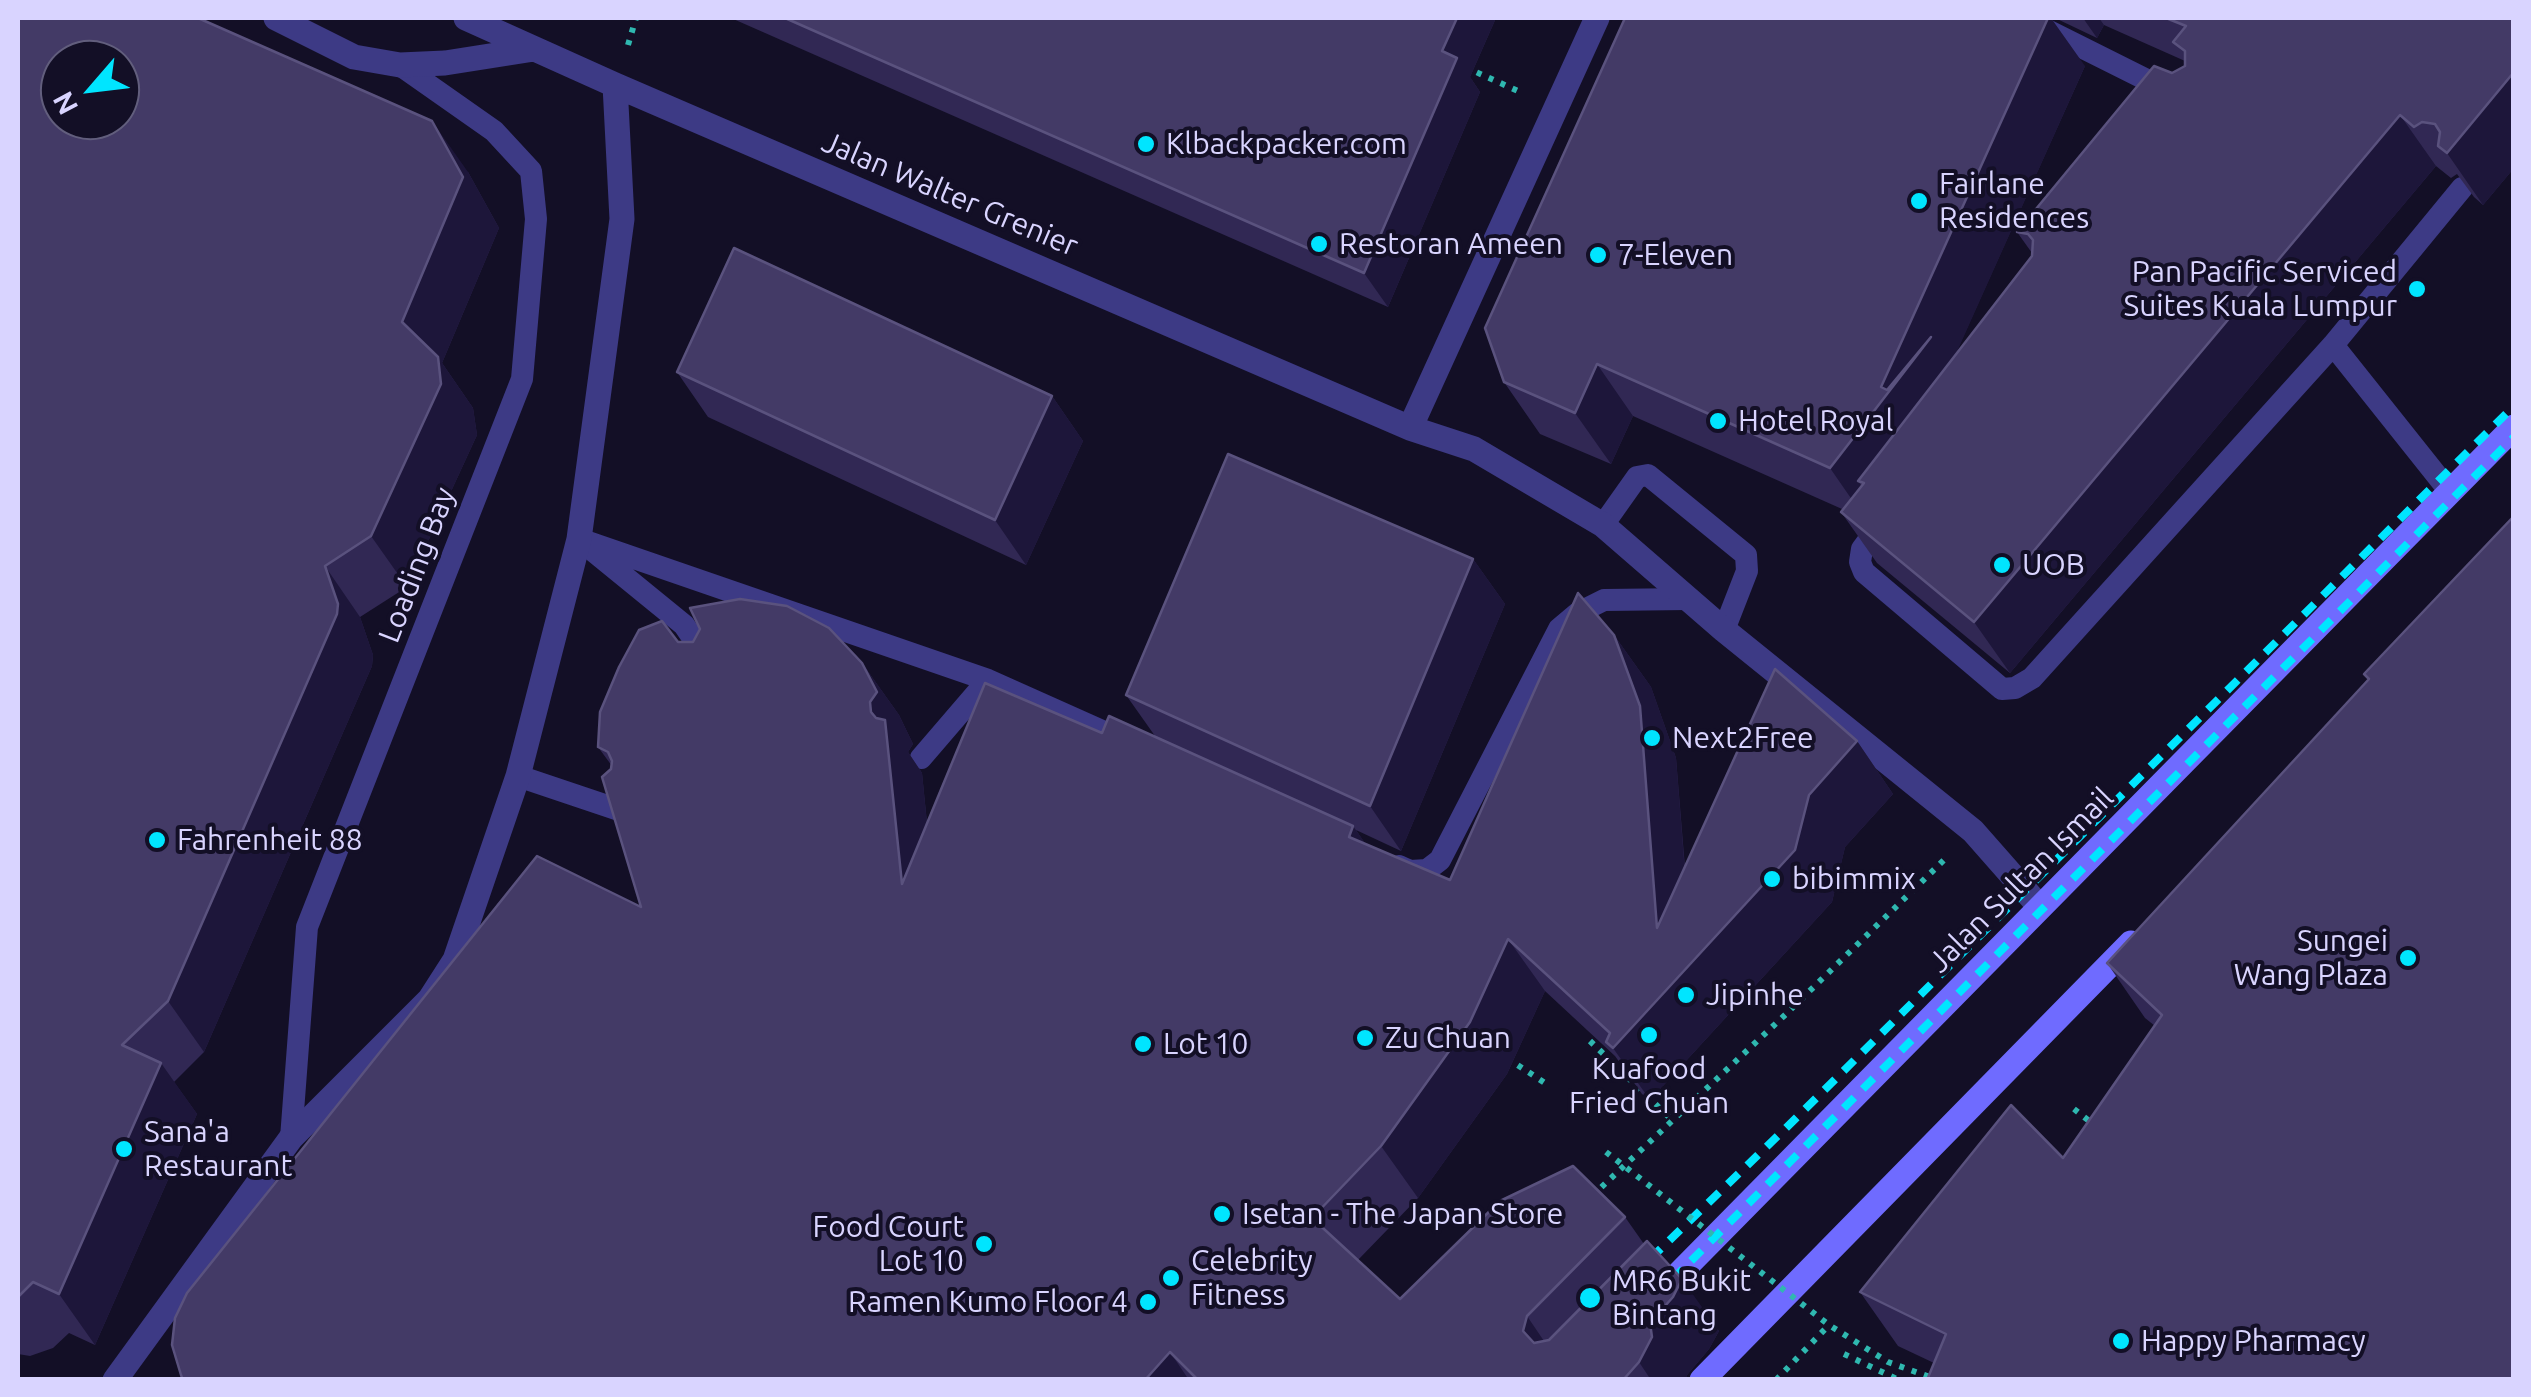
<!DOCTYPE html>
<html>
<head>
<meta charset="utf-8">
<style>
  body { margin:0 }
  #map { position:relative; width:2531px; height:1397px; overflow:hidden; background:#130f26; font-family:Ubuntu,sans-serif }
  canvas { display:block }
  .frame { position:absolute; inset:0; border:20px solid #d9d4ff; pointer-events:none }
  .north { position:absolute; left:40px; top:40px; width:100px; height:100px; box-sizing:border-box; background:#130f26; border:2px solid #625e7d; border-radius:50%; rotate:242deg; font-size:28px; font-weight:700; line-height:40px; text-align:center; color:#d9d4ff }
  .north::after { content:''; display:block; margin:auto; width:35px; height:45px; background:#00e5ff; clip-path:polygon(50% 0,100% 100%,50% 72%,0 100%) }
</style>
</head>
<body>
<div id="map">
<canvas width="2531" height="1397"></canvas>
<div class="frame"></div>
<div class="north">N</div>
</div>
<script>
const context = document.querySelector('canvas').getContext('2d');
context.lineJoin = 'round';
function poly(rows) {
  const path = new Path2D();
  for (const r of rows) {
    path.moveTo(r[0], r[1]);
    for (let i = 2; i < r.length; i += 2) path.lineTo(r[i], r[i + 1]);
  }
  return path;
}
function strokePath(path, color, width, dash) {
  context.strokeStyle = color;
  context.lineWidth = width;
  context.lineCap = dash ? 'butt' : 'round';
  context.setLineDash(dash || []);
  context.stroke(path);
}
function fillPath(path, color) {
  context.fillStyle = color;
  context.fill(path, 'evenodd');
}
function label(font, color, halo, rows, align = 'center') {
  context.font = font + ' Ubuntu,sans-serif';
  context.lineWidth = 8;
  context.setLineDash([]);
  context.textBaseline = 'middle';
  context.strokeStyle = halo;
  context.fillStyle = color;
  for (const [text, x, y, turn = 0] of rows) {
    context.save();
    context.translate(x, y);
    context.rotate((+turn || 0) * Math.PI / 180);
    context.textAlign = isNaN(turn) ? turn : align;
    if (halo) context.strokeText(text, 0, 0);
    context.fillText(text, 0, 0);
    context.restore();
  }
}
strokePath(poly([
  [628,45,636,18],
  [1465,67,1518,91],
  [1590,1041,1672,1120],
  [1507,1058,1548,1085],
  [2074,1109,2093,1124],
  [1592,1196,1786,1014,1945,859],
  [1844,1354,1899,1380],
  [1776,1380,1829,1325]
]), '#2fb8b0', 6, [5, 8]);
strokePath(poly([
  [2023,18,2169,91],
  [2333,345,2450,492],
  [1882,522,1862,549,1860,562,1864,572,2002,689,2015,688,2032,678,2333,345,2462,188],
  [1603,525,1637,477,1648,475,1746,555,1747,571,1724,630],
  [579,539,988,680,1129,743],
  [592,550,684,625,712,666],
  [921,758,988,680],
  [518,776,634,815],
  [1399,866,1410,871,1427,870,1440,860,1559,629,1578,613,1604,600,1688,599],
  [291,1138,307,927,522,379,536,219,531,171,494,131,400,65]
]), '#3d3a85', 22);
strokePath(poly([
  [276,18,354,57,400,65,445,63,534,49],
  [466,18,615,85,1410,428,1474,449,1603,525,1724,630,1973,831,2039,906],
  [1410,428,1597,18],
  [115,1380,291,1138,430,999,455,960,518,776,579,539,622,219,615,85]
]), '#3d3a85', 25);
strokePath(poly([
  [1656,1297,2514,427],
  [1702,1380,2131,943]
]), '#6f6bff', 25);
strokePath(poly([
  [1650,1259,1785,1129,2514,406],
  [1672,1280,2514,437]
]), '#00e5ff', 8, [15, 12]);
strokePath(poly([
  [1606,1152,1829,1325,1888,1362,1938,1380]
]), '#2fb8b0', 6, [5, 8]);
fillPath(poly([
  [18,18,468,172,499,228,442,363,473,408,477,435,407,587,360,617,373,655,372,666,204,1052,174,1082,197,1114,95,1345,69,1333,53,1348,30,1356,18,1354],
  [731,18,1496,18,1470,77,1480,92,1388,307],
  [2055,18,2514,18,2514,168,2483,205,2474,197,2457,174,2451,178,2436,166,2010,673,1877,563,1841,512,1842,509,1633,416,1611,464,1540,434,1504,382,2085,66,1955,355,2032,256,2032,253,2017,232,2172,73,2185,66,2185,61,2104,25,2097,38],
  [677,372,1052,396,1083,441,1026,565,708,417],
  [2514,516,1934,1363,1898,1346,1860,1292,2063,1158,2155,1026,2145,1018,2107,963,2368,680,2364,674],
  [1473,559,1505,604,1401,851,1356,830,1366,845,1450,880,1614,635,1651,687,1676,758,1685,868,1857,741,1893,794,1845,847,1832,902,1650,1100,1642,1094,1615,1056,1545,991,1507,1074,1418,1198,1358,1260,1400,1299,1625,1217,1644,1244,1719,1331,1709,1349,1687,1375,1687,1380,183,1380,641,907,612,766,598,747,678,642,862,663,899,715,913,744,908,752,922,773,927,823,1102,733,1155,736,1126,695]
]), '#312854');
fillPath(poly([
  [1457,18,1496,18,1470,77,1480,92,1388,307,1364,273,1442,51],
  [2048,18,2051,18,2085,66,1951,365,1864,483,1858,481,1876,507,1866,520,1830,468,1881,387],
  [2083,18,2099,18,2104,25,2097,38],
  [2514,72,2514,168,2483,205,2447,153],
  [2400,115,2436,166,2010,673,1974,622],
  [432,121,468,172,499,228,442,363,473,408,477,435,407,587,371,536],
  [1597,364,1633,416,1611,464,1575,413],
  [1052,396,1083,441,1026,565,995,520],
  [1473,559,1505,604,1401,851,1370,806],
  [325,566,360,617,373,655,372,666,204,1052,168,1001],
  [1614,635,1651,687,1676,758,1692,962,1809,795,1857,741,1893,794,1845,847,1832,902,1650,1100,1613,1048,1657,928],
  [862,663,899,715,913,744,908,752,922,773,938,936,902,884],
  [1353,826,1390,878,1349,837],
  [1508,939,1545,991,1507,1074,1418,1198,1381,1146],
  [161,1063,197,1114,95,1345,59,1294],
  [1682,1279,1719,1331,1709,1349,1687,1375,1687,1380,1651,1380,1639,1362,1650,1323],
  [1527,1316,1563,1369,1560,1380,1523,1331],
  [1170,1352,1189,1380,1145,1380]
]), '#1d163a');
const building = poly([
  [18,18,198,18,432,121,463,177,402,322,438,357,441,384,371,536,325,566,338,604,337,614,168,1001,122,1045,161,1063,59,1294,33,1282,18,1297,18,18],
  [60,60,120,60,120,120,60,120,60,60],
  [785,18,1457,18,1442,51,1457,58,1364,273,785,18],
  [1625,18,2048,18,1881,387,1887,390,1931,337,1830,468,1597,364,1575,413,1504,382,1485,328,1625,18],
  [2166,18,2514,18,2514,72,2447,153,2438,146,2440,132,2435,124,2422,122,2414,127,2400,115,1974,622,1841,512,1864,483,1858,481,2032,256,2033,240,2028,234,2017,232,2154,66,2172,73,2185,66,2185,51,2173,42,2186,26,2166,18],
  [734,248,1052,396,995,520,677,372,734,248],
  [1228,454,1473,559,1370,806,1126,695,1228,454],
  [2514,516,2514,1380,1927,1380,1946,1334,1860,1292,2011,1105,2063,1158,2162,1015,2107,963,2369,679,2364,674,2514,516],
  [1578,593,1614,635,1640,706,1657,928,1775,669,1857,741,1809,795,1795,850,1613,1048,1606,1042,1610,1033,1508,939,1470,1022,1381,1146,1312,1218,1400,1299,1500,1201,1573,1166,1625,1217,1527,1316,1523,1331,1534,1343,1549,1340,1647,1241,1682,1279,1673,1297,1650,1323,1652,1337,1639,1362,1623,1380,1198,1380,1170,1352,1145,1380,183,1380,181,1375,172,1345,175,1318,187,1293,537,856,641,907,602,777,611,769,612,761,608,752,598,747,600,712,619,667,639,630,662,621,678,642,693,642,700,629,690,608,740,599,787,606,829,628,862,663,877,692,870,702,871,712,876,718,885,720,902,884,985,683,1102,733,1109,716,1353,826,1349,837,1450,880,1578,593]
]);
fillPath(building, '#433a66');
strokePath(building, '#5a527e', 2.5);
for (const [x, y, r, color] of [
  [1146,144,10,"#00e5ff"],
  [1919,201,10,"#00e5ff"],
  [1319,244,10,"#00e5ff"],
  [1598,255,10,"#00e5ff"],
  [2417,289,10,"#00e5ff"],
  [1718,421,10,"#00e5ff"],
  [2002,565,10,"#00e5ff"],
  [1652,738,10,"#00e5ff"],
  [157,840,10,"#00e5ff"],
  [1772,879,10,"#00e5ff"],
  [2408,958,10,"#00e5ff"],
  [1686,995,10,"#00e5ff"],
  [1649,1035,10,"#00e5ff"],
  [1365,1038,10,"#00e5ff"],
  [1143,1044,10,"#00e5ff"],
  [124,1149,10,"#00e5ff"],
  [1222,1214,10,"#00e5ff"],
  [984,1244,10,"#00e5ff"],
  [1171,1278,10,"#00e5ff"],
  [1590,1298,12,"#00e5ff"],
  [1148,1302,10,"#00e5ff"],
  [2121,1341,10,"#00e5ff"]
]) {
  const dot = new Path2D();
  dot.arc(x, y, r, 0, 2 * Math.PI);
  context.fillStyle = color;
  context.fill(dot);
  strokePath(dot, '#130f26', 4);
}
label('30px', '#d9d4ff', '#130f26', [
  ["Klbackpacker.com",1166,144],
  ["Fairlane",1939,184],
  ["Residences",1939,218],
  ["Restoran Ameen",1339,244],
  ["7-Eleven",1618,255],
  ["Pan Pacific Serviced",2397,272,"right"],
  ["Suites Kuala Lumpur",2397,306,"right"],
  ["Hotel Royal",1738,421],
  ["UOB",2022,565],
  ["Next2Free",1672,738],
  ["Fahrenheit 88",177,840],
  ["bibimmix",1792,879],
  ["Sungei",2388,941,"right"],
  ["Wang Plaza",2388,975,"right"],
  ["Jipinhe",1706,995],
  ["Zu Chuan",1385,1038],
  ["Lot 10",1163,1044],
  ["Kuafood",1649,1069,"center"],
  ["Fried Chuan",1649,1103,"center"],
  ["Sana'a",144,1132],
  ["Restaurant",144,1166],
  ["Isetan - The Japan Store",1242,1214],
  ["Food Court",964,1227,"right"],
  ["Lot 10",964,1261,"right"],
  ["Celebrity",1191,1261],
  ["Fitness",1191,1295],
  ["MR6 Bukit",1612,1281],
  ["Bintang",1612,1315],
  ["Ramen Kumo Floor 4",1128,1302,"right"],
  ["Happy Pharmacy",2141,1341]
], 'left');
label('30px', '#d9d4ff', '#130f26', [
  ["Jalan Walter Grenier",950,194,23],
  ["Loading Bay",417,565,-69],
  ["Jalan Sultan Ismail",2021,880,-45]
]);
</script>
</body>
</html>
